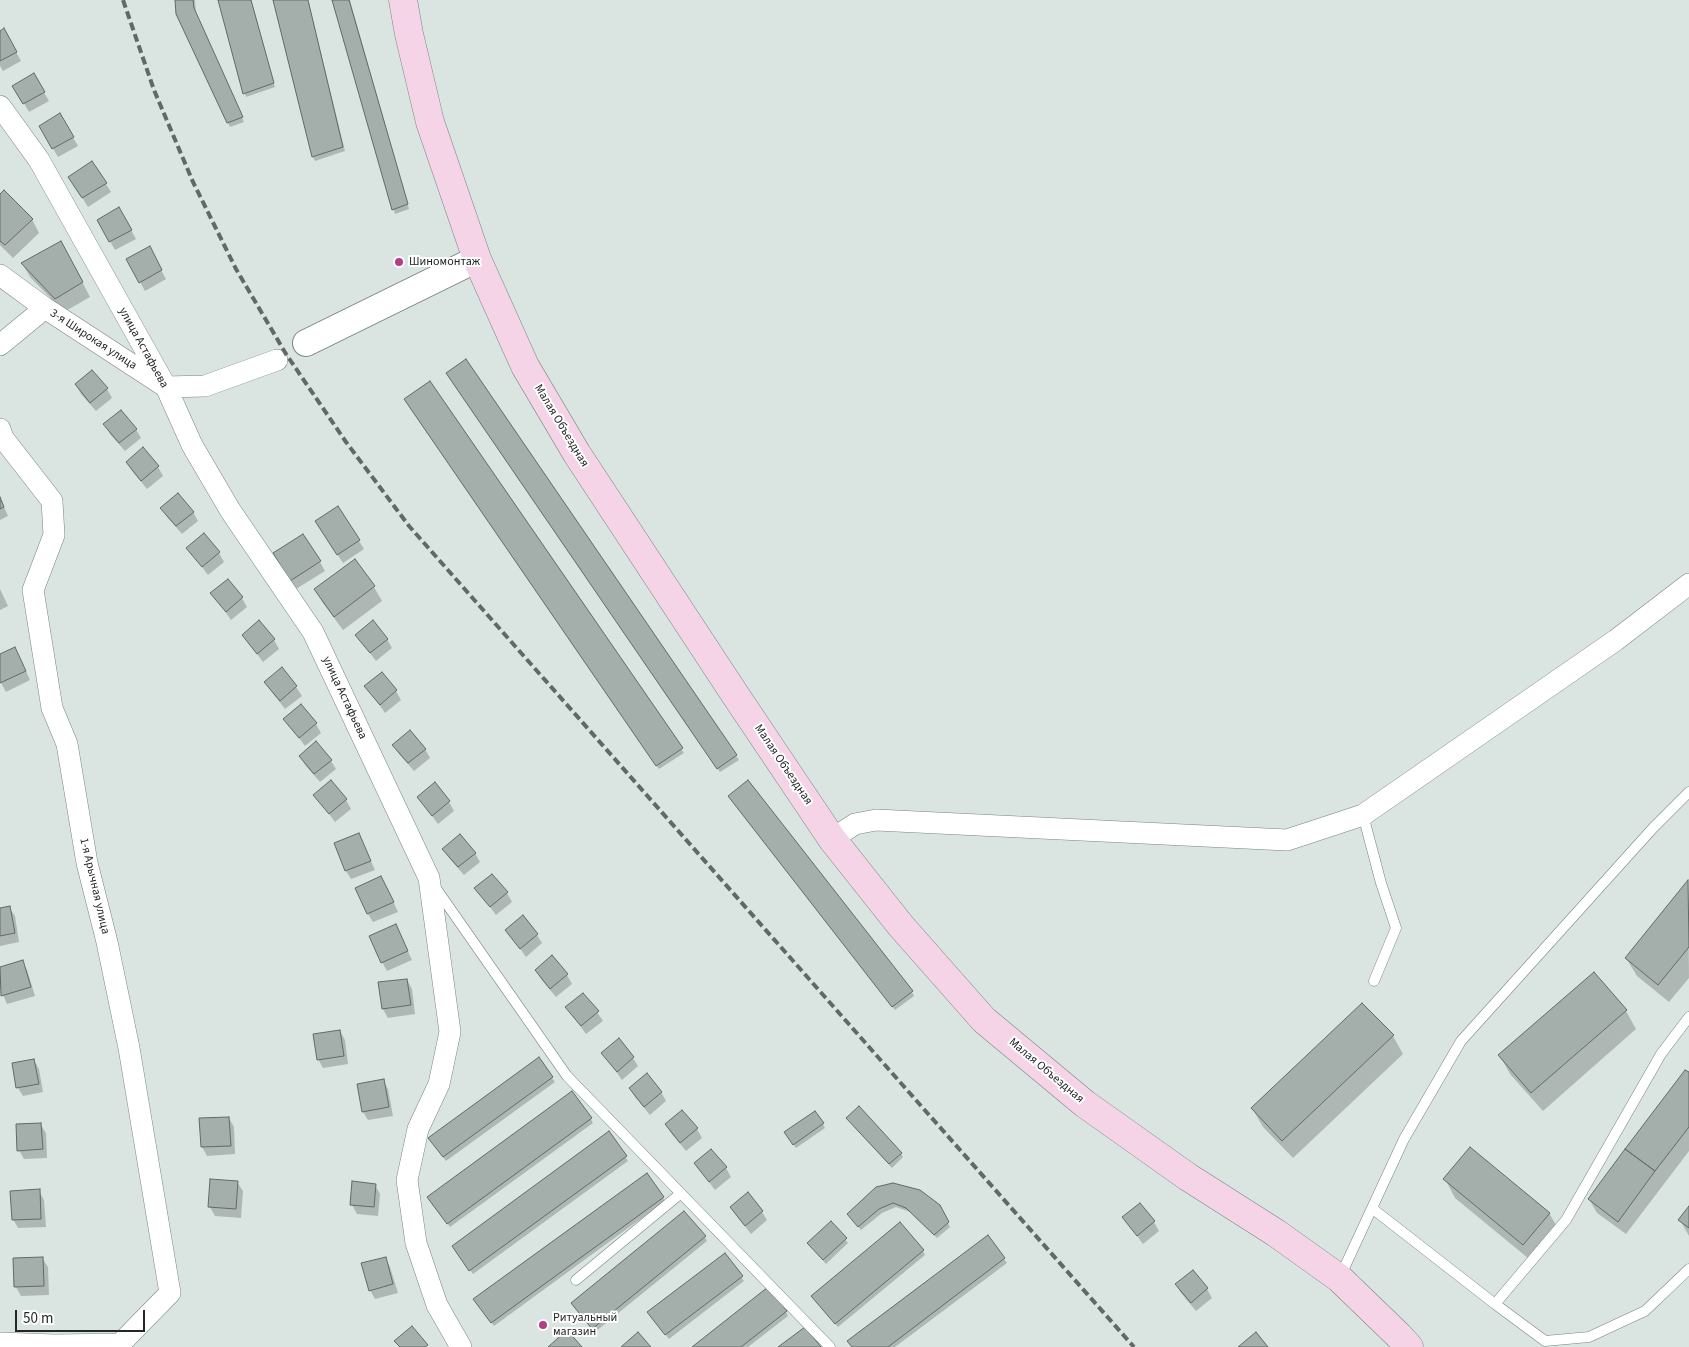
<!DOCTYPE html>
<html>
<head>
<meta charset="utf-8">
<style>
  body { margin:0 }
  #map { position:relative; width:1689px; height:1347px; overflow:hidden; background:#dae5e1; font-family:"Source Sans 3",sans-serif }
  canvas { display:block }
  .scale { position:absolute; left:15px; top:1310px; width:130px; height:22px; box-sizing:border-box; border:2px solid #232725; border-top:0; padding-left:6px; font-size:15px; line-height:18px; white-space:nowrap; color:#232725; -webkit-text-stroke:4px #fff; paint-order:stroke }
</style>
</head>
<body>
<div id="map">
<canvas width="1689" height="1347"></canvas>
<div class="scale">50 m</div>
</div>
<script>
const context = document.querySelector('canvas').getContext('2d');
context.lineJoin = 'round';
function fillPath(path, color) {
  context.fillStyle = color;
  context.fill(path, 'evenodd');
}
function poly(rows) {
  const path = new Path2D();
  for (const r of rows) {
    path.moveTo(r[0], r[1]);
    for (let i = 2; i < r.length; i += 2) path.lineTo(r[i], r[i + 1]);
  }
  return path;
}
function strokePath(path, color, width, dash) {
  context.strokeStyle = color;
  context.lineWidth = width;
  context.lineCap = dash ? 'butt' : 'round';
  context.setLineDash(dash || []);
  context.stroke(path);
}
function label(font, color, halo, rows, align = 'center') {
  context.font = font + ' "Source Sans 3",sans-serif';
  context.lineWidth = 4;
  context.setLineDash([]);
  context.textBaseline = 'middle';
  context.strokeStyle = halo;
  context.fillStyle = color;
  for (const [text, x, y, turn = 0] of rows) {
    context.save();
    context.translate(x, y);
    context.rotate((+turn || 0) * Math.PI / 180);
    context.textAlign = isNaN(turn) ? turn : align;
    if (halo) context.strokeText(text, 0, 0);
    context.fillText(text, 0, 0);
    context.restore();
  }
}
fillPath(poly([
  [176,0,195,0,196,14,244,122,230,127,228,123,177,14],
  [220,0,251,0,275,87,246,97],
  [274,0,308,0,345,151,315,161,313,157],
  [333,0,350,0,409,209,395,214],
  [0,32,9,39,21,61,3,71,0,66],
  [34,75,49,101,29,112,14,86],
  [60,115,78,146,58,157,40,126],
  [106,184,111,192,88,207,75,186],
  [0,196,32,219,39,233,13,258,0,245],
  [119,209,136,239,115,250,98,220],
  [149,248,166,279,145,291,128,260],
  [69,256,90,297,64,312,30,277,22,263],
  [466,361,736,756,739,760,720,772,450,377],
  [92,371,107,389,112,398,96,411,81,394,76,385],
  [408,404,681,749,684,753,659,769],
  [105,425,136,429,141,438,125,451,110,434],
  [143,449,158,467,163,476,147,489,132,471,127,463],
  [0,498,8,516,0,520],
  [338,507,364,549,343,563,321,530],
  [162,508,193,512,198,521,182,534,167,517],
  [188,548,219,553,224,562,208,575],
  [354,561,374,587,382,601,343,630,323,603,315,590],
  [280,562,320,562,325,571,296,589],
  [228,580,242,598,247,607,231,620,212,593],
  [0,589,8,606,0,610],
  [243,635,274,640,279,649,263,662],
  [356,635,387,639,392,648,376,661],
  [0,656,20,658,30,680,6,692,0,681],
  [282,669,296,687,302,696,285,709,271,691,266,682],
  [382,673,396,691,401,700,385,713,366,686],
  [285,719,316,724,321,733,305,746],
  [394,745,425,749,430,758,414,771,399,754],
  [300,756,331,761,336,769,320,782,305,765],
  [315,795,346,800,351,809,335,822],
  [418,797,449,802,454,811,438,824],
  [732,800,912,992,914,996,895,1010],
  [359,835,375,870,351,879,346,871],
  [444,849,475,853,480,862,464,875,449,858],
  [1688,882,1689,978,1669,1002,1637,976,1626,958],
  [386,886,398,912,373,922,368,914],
  [476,888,507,893,512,902,496,915],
  [9,908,15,916,19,942,0,946,0,909],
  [507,930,537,935,542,943,526,957],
  [400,934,412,960,387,971,382,962],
  [22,962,27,970,35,996,7,1004,0,988,0,968],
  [536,970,567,975,572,984,556,997,541,979],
  [407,980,412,989,415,1014,388,1018,383,1009],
  [567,1008,597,1012,603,1021,586,1034],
  [1626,1011,1636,1029,1543,1111,1510,1074,1500,1056],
  [340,1031,345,1040,348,1064,323,1068,318,1059],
  [1393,1036,1403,1054,1293,1158,1263,1127,1252,1108],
  [619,1040,633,1058,638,1066,622,1080,603,1053],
  [538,1059,555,1082,446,1161,432,1142],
  [34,1060,39,1069,43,1092,23,1096,18,1088],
  [1689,1074,1689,1151,1626,1234,1597,1213,1589,1199],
  [383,1080,388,1089,393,1116,368,1120,363,1112],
  [630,1088,661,1092,666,1101,650,1115,635,1097],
  [682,1111,697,1129,702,1138,686,1151,671,1133,666,1125],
  [229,1118,234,1127,235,1154,207,1156,202,1147],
  [591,1119,593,1123,450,1227,431,1201],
  [850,1122,901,1153,903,1157,892,1168],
  [40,1124,46,1133,47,1158,24,1159,19,1150],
  [823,1124,825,1128,796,1148,788,1136],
  [609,1133,628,1161,473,1274,455,1251],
  [711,1150,726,1168,731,1177,715,1190,695,1164],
  [1445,1179,1549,1213,1560,1232,1534,1263,1455,1198],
  [237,1182,243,1191,241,1218,215,1216,210,1207],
  [375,1185,380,1194,378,1216,357,1214,352,1205],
  [876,1188,942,1211,950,1227,937,1238,910,1212,896,1207,882,1213,861,1230,851,1218],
  [39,1191,44,1200,46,1227,18,1228,13,1219],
  [748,1194,762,1212,767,1220,751,1234,737,1216,732,1207],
  [663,1198,665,1201,494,1326,477,1303],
  [1140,1204,1154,1222,1159,1231,1143,1244,1123,1217],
  [1689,1208,1689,1236,1680,1220],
  [831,1223,848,1243,826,1264,809,1244],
  [705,1237,707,1241,595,1332,575,1307],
  [988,1237,1007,1263,895,1347,853,1347],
  [923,1251,925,1255,838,1327,815,1300],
  [725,1255,744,1281,669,1339,651,1316],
  [42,1258,48,1267,49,1295,21,1296,16,1287,14,1260],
  [385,1258,390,1267,398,1293,375,1299,370,1290],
  [1193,1271,1207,1289,1212,1298,1196,1311,1181,1293,1176,1285],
  [786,1312,788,1316,748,1347,694,1347]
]), '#0003');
const building = poly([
  [175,0,193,0,194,8,243,117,227,123,176,14,175,0],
  [218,0,251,0,274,83,243,94,218,0],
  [273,0,308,0,343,147,312,157,273,0],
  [332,0,349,0,408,204,392,210,332,0],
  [4,28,17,52,0,61,0,31,4,28],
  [34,73,45,92,23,104,12,86,34,73],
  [60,113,74,137,52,149,39,126,60,113],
  [92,161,107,183,82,198,68,177,92,161],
  [4,190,33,219,5,245,0,241,0,194,4,190],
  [119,207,132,230,109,242,97,220,119,207],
  [61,241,83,282,55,299,21,263,61,241],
  [150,246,162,270,139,283,126,259,150,246],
  [466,359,737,755,717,769,446,373,466,359],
  [92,370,108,388,90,403,75,384,92,370],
  [430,381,683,748,656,766,404,399,430,381],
  [121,410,137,429,119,443,103,424,121,410],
  [143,447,159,466,141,481,126,462,143,447],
  [178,493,194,512,176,526,160,508,178,493],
  [0,497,4,507,0,509,0,497],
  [338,506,360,540,337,555,315,521,338,506],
  [204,533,220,552,202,567,186,548,204,533],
  [303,534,321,561,290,581,273,553,303,534],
  [355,559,375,586,334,617,314,589,355,559],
  [228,579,243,597,226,612,210,593,228,579],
  [259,620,275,639,257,654,242,635,259,620],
  [373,620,388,639,370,653,355,635,373,620],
  [15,647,26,671,0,683,0,654,15,647],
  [282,667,297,686,280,701,264,682,282,667],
  [382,672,397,690,380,705,364,686,382,672],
  [301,704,317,723,299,738,283,719,301,704],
  [410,730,426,749,408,763,392,745,410,730],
  [316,741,332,760,314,774,299,756,316,741],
  [331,780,347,799,329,814,313,795,331,780],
  [748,780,913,991,892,1007,728,796,748,780],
  [435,782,450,801,432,816,417,797,435,782],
  [359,833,371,861,345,871,334,843,359,833],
  [460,834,476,853,458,867,442,849,460,834],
  [492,874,508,892,490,907,474,888,492,874],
  [381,876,394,902,367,914,355,888,381,876],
  [1688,880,1689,947,1658,985,1625,958,1688,880],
  [10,906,15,933,0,936,0,908,10,906],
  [523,915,538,934,520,949,505,930,523,915],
  [396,924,408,951,381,963,369,936,396,924],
  [552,955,568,974,550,989,535,970,552,955],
  [23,960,31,987,1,996,0,967,23,960],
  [1594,972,1627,1010,1531,1093,1498,1055,1594,972],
  [407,979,411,1005,382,1009,378,982,407,979],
  [583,993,599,1011,581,1026,565,1007,583,993],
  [1362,1003,1394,1035,1282,1141,1251,1108,1362,1003],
  [340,1030,344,1056,317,1060,313,1034,340,1030],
  [619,1038,634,1057,617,1072,601,1053,619,1038],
  [539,1057,553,1077,443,1157,428,1138,539,1057],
  [34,1059,39,1084,16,1088,12,1063,34,1059],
  [1685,1070,1689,1072,1689,1127,1655,1171,1625,1149,1685,1070],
  [647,1073,662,1092,644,1107,629,1088,647,1073],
  [384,1079,389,1107,362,1112,357,1084,384,1079],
  [572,1091,592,1118,447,1224,427,1197,572,1091],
  [859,1106,902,1153,889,1164,846,1118,859,1106],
  [682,1110,698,1128,680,1143,665,1124,682,1110],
  [815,1111,824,1123,793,1145,784,1132,815,1111],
  [229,1117,231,1146,201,1147,199,1118,229,1117],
  [41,1123,43,1149,17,1151,16,1124,41,1123],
  [609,1131,627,1156,469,1271,452,1246,609,1131],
  [1470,1147,1550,1213,1523,1245,1443,1179,1470,1147],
  [711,1149,727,1167,709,1182,694,1163,711,1149],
  [1625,1149,1655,1171,1618,1222,1588,1199,1625,1149],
  [647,1173,664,1197,491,1323,473,1299,647,1173],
  [210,1179,238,1181,236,1209,208,1207,210,1179],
  [352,1181,376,1184,374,1207,350,1205,352,1181],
  [893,1183,920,1190,940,1205,949,1222,934,1235,906,1208,893,1203,879,1209,858,1227,847,1214,876,1187,893,1183],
  [40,1189,41,1219,12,1220,10,1191,40,1189],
  [748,1192,763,1211,745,1226,730,1207,748,1192],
  [1140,1203,1155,1221,1137,1236,1122,1217,1140,1203],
  [1689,1206,1689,1228,1678,1220,1689,1206],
  [684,1211,706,1236,592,1329,571,1303,684,1211],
  [831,1221,847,1238,823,1260,807,1243,831,1221],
  [900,1222,924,1250,835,1324,811,1296,900,1222],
  [988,1235,1005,1258,888,1347,852,1347,847,1341,988,1235],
  [725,1253,743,1276,665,1335,647,1312,725,1253],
  [43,1257,44,1286,14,1287,13,1258,43,1257],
  [386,1257,393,1284,369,1291,361,1263,386,1257],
  [1193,1270,1208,1288,1191,1303,1175,1284,1193,1270],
  [768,1287,787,1311,741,1347,692,1347,768,1287],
  [412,1326,428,1345,425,1347,400,1347,394,1341,412,1326],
  [805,1327,821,1347,778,1347,805,1327],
  [567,1330,582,1347,548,1347,567,1330],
  [638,1332,651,1347,621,1347,638,1332],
  [1256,1332,1268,1347,1238,1347,1256,1332]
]);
fillPath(building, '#a4afab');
strokePath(building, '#606a67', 1);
const service = poly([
  [1363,815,1381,883,1396,928,1374,981],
  [435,887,567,1076,830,1347],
  [1373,1209,1495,1304,1566,1220,1661,1054,1689,1017],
  [1340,1277,1404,1139,1461,1041,1653,828,1689,792],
  [576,1280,680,1194],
  [1495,1304,1545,1341,1589,1337,1645,1311,1689,1269]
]);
const minor = poly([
  [0,106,39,160,166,387,192,445,230,510,313,632,429,878,450,1032,439,1084,418,1129,407,1180,416,1243,437,1305,461,1347],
  [0,275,45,308,166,387,205,386,277,360],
  [0,345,45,308],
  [0,429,3,438,52,501,54,535,33,590,52,708,67,744,87,863,107,942,129,1048,170,1293,120,1344,55,1345,0,1343],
  [832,839,855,824,876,820,1287,840,1363,815,1616,640,1689,584]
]);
const tertiary = poly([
  [306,343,477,259]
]);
const secondary = poly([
  [403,0,409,34,430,122,477,259,525,366,577,454,736,696,832,839,901,926,984,1020,1085,1104,1188,1177,1276,1233,1339,1278,1399,1336,1409,1347]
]);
strokePath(service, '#7a8481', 11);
strokePath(minor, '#7a8481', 22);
strokePath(tertiary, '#7a8481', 28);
strokePath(secondary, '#7a8481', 29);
strokePath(service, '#fff', 10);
strokePath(minor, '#fff', 21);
strokePath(tertiary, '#fff', 26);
strokePath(secondary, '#f6d4e8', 28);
strokePath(poly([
  [123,0,154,90,193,182,236,269,286,354,346,442,409,526,1134,1347]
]), '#616865', 4, [8, 4]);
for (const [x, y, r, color] of [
  [399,262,5,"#b73b8b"],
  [543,1325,5,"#b73b8b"]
]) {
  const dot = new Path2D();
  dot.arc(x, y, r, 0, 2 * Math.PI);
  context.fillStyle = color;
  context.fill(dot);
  strokePath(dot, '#fff', 2);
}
label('12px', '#232725', '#fff', [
  ["Шиномонтаж",409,262],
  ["Ритуальный",553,1318],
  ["магазин",553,1332]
], 'left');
label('12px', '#232725', '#fff', [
  ["3-я Широкая улица",93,340,33],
  ["улица Астафьева",143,348,61],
  ["Малая Объездная",561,426,59],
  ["улица Астафьева",344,698,65],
  ["Малая Объездная",783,765,56],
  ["1-я Арычная улица",94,886,77],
  ["Малая Объездная",1046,1071,40]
]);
</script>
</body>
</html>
